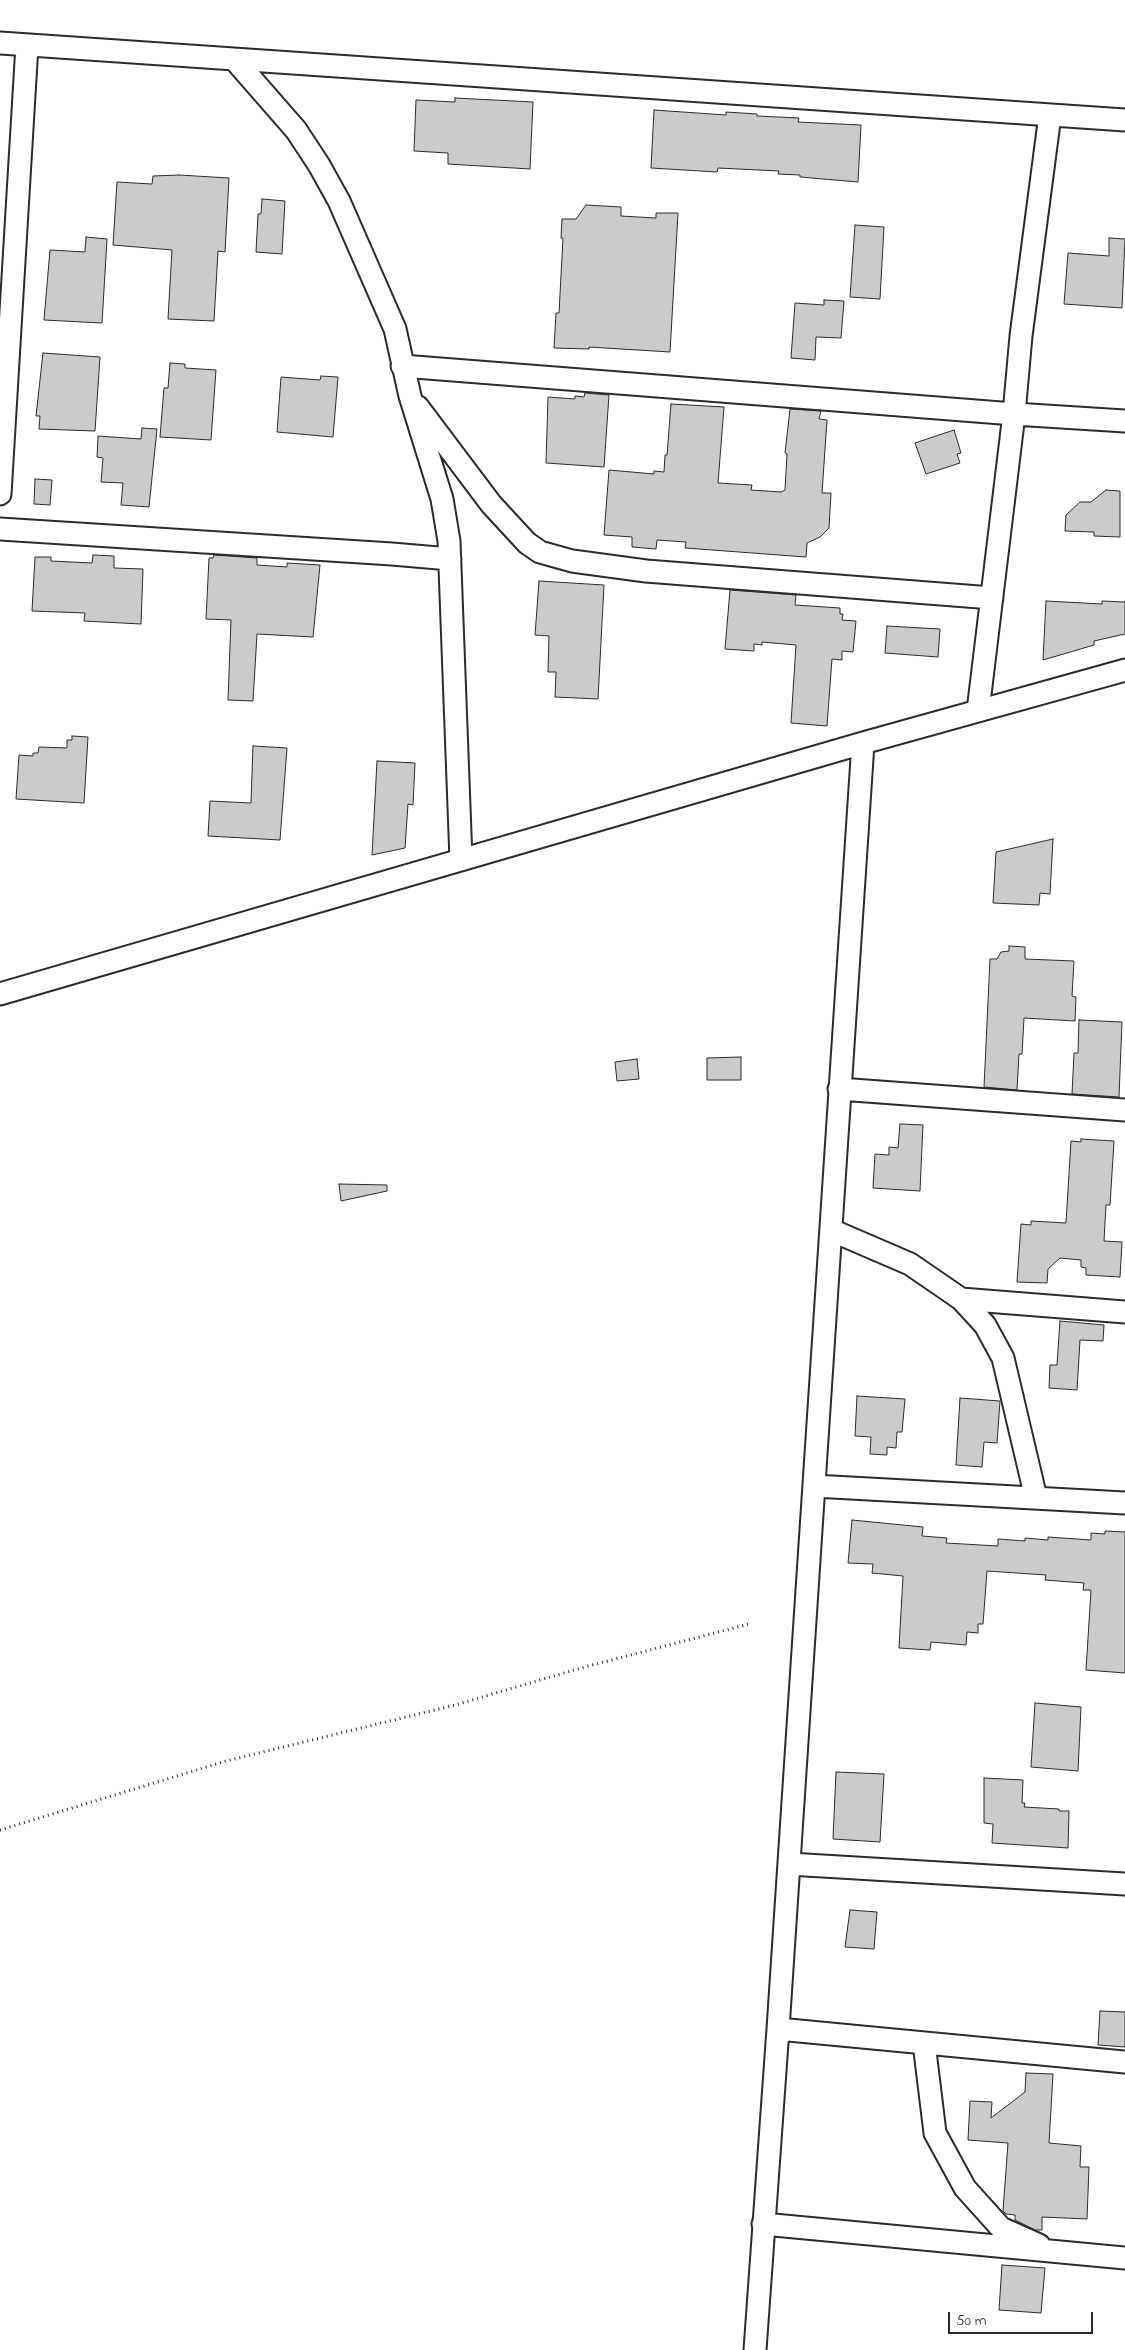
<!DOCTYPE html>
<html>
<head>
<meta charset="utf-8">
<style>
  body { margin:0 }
  #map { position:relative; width:1125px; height:2350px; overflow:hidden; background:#fff; font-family:"Indie Flower",sans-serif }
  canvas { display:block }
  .scale { position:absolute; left:948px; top:2312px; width:145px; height:22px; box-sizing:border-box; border:2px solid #2b2b2b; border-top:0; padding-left:6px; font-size:15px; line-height:18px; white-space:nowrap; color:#2b2b2b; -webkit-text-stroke:4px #fff; paint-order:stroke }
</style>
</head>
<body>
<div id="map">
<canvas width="1125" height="2350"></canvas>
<div class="scale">50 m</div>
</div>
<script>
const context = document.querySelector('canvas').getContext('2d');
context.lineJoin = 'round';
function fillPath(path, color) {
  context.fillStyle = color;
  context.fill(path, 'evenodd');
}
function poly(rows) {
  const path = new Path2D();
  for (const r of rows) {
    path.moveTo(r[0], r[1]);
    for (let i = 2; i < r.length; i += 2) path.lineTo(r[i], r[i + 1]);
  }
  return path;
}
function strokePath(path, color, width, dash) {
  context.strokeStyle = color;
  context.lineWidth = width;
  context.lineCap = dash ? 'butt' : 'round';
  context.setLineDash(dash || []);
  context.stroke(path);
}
const building = poly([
  [455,98,533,102,530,169,448,164,448,153,414,151,416,100,455,102,455,98],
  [654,110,726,115,726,112,757,114,757,116,799,118,798,122,861,125,858,182,800,177,800,175,778,174,779,171,718,168,717,172,651,168,654,110],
  [179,175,229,178,225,252,218,251,214,321,168,319,172,250,113,245,117,182,152,184,153,176,179,175],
  [262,199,285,201,282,254,256,252,258,214,261,214,262,199],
  [586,205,621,207,621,216,656,218,656,213,678,213,670,352,589,347,589,349,554,348,556,313,559,313,563,238,561,238,562,219,576,219,586,205],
  [855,225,884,227,880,299,850,297,855,225],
  [86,237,107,239,102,323,44,320,50,250,85,252,86,237],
  [1109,238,1125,239,1122,308,1064,304,1068,253,1109,256,1109,238],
  [824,300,844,301,841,338,816,337,815,360,791,358,795,303,824,305,824,300],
  [43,353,100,357,95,431,39,429,40,416,36,416,43,353],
  [170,363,185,364,185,368,216,370,211,440,160,437,164,388,168,388,170,363],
  [321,376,338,377,333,437,277,432,281,377,320,380,321,376],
  [585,393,609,395,604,467,546,463,548,397,575,399,575,396,584,397,585,393],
  [671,404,724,407,718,483,752,485,751,490,781,492,785,490,787,454,785,453,790,409,821,411,819,419,827,420,822,493,831,493,829,528,820,537,807,543,806,557,685,548,686,542,657,540,656,549,632,547,632,537,604,535,609,470,654,474,654,471,664,472,665,455,667,455,671,404],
  [142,428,157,429,149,507,121,505,123,483,101,482,103,458,97,457,98,436,141,439,142,428],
  [954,430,961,453,957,454,960,463,926,474,915,443,954,430],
  [35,479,52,480,50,505,34,504,35,479],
  [1106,490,1120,491,1120,537,1094,536,1094,532,1065,531,1066,515,1080,502,1091,502,1106,490],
  [93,555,114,556,114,568,143,569,141,624,84,621,85,613,32,611,35,557,51,557,51,561,92,563,93,555],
  [214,555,257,558,257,565,287,567,287,563,320,565,313,637,257,634,253,701,228,700,231,620,206,619,209,558,213,558,214,555],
  [539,581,604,585,598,699,555,697,556,672,548,672,549,636,535,635,539,581],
  [730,590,796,595,795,605,840,608,840,614,843,614,842,620,856,621,853,652,842,651,842,660,832,659,827,726,791,723,796,645,762,642,762,645,754,644,754,651,725,649,730,590],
  [1046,601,1102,604,1102,601,1125,602,1125,634,1094,641,1094,645,1043,660,1046,601],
  [887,626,940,629,938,657,885,653,887,626],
  [72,736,88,737,84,803,16,799,19,755,33,756,33,753,38,753,39,747,67,748,67,740,72,740,72,736],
  [253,746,287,748,280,840,208,836,210,801,251,803,253,746],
  [377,761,415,763,413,805,408,804,405,848,372,855,377,761],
  [1053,839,1050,894,1040,893,1039,905,993,903,996,852,1053,839],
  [1009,946,1025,947,1025,959,1074,961,1072,996,1076,997,1075,1021,1024,1018,1022,1054,1019,1054,1017,1090,984,1087,990,959,997,959,1001,952,1009,951,1009,946],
  [1079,1020,1122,1022,1119,1097,1072,1094,1074,1053,1078,1053,1079,1020],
  [741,1057,741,1080,707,1080,707,1058,741,1057],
  [637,1059,639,1079,617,1081,615,1062,637,1059],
  [900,1124,923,1125,920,1191,873,1188,875,1154,889,1155,889,1147,898,1148,900,1124],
  [1081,1139,1114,1141,1110,1205,1106,1205,1104,1241,1122,1242,1120,1277,1086,1275,1086,1268,1081,1267,1081,1260,1060,1258,1048,1269,1047,1283,1017,1282,1021,1224,1031,1225,1031,1221,1066,1223,1071,1141,1081,1142,1081,1139],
  [339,1184,387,1185,387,1191,341,1201,339,1184],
  [1060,1321,1104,1325,1103,1341,1080,1340,1077,1390,1049,1388,1050,1365,1057,1365,1060,1321],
  [857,1396,905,1399,902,1432,897,1432,896,1448,887,1447,887,1455,870,1454,871,1437,855,1436,857,1396],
  [960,1398,1000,1401,997,1443,984,1442,982,1467,956,1465,960,1398],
  [852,1520,923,1527,922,1536,947,1538,946,1543,998,1546,998,1539,1025,1541,1025,1538,1048,1540,1048,1537,1091,1540,1091,1533,1105,1534,1105,1531,1125,1532,1125,1673,1086,1670,1091,1590,1083,1590,1084,1583,1045,1580,1046,1575,987,1571,983,1624,978,1624,978,1633,967,1632,966,1645,931,1642,930,1650,899,1648,903,1576,872,1573,873,1564,848,1563,852,1520],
  [1035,1703,1081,1707,1078,1771,1031,1767,1035,1703],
  [836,1772,884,1774,880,1842,833,1839,836,1772],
  [984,1778,1023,1780,1022,1803,1025,1803,1024,1807,1059,1809,1059,1811,1069,1811,1068,1848,992,1843,993,1824,984,1823,984,1778],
  [850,1910,877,1912,874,1949,845,1947,850,1910],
  [1100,2011,1125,2012,1125,2047,1098,2045,1100,2011],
  [1026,2073,1053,2074,1049,2143,1081,2146,1080,2167,1089,2167,1087,2219,1042,2217,1042,2230,1035,2230,1015,2220,1015,2215,1006,2214,1003,2211,1008,2143,968,2140,970,2101,992,2102,991,2118,1025,2092,1026,2073],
  [1002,2265,1045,2268,1041,2313,999,2310,1002,2265]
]);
fillPath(building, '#cbcbcb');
strokePath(building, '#2b2b2b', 1);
const minor = poly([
  [0,43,1125,120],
  [234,59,296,130,319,165,339,201,395,329,410,396,442,499,449,541,461,860],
  [402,366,1014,414,1125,421],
  [418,407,491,504,527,543,540,552,572,561,646,571,992,598],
  [0,494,27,45],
  [0,529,392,554,450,559],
  [978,711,1014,414,1021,336,1050,115],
  [0,994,863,743,1125,670],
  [839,1089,1125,1110],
  [831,1230,910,1264,961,1299,985,1325,1003,1358,1036,1498],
  [961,1299,1125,1312],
  [814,1486,1125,1503],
  [789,1864,1125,1884],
  [778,2029,1125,2062],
  [924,2043,935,2133,965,2188,1001,2228,1039,2245],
  [763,2224,1125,2258],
  [755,2350,778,2029,863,743]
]);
strokePath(minor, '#2b2b2b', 25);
strokePath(poly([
  [0,1830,226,1761,455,1705,581,1668,749,1624]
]), '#2b2b2b', 3, [1, 4]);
strokePath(minor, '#fff', 21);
</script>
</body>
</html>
